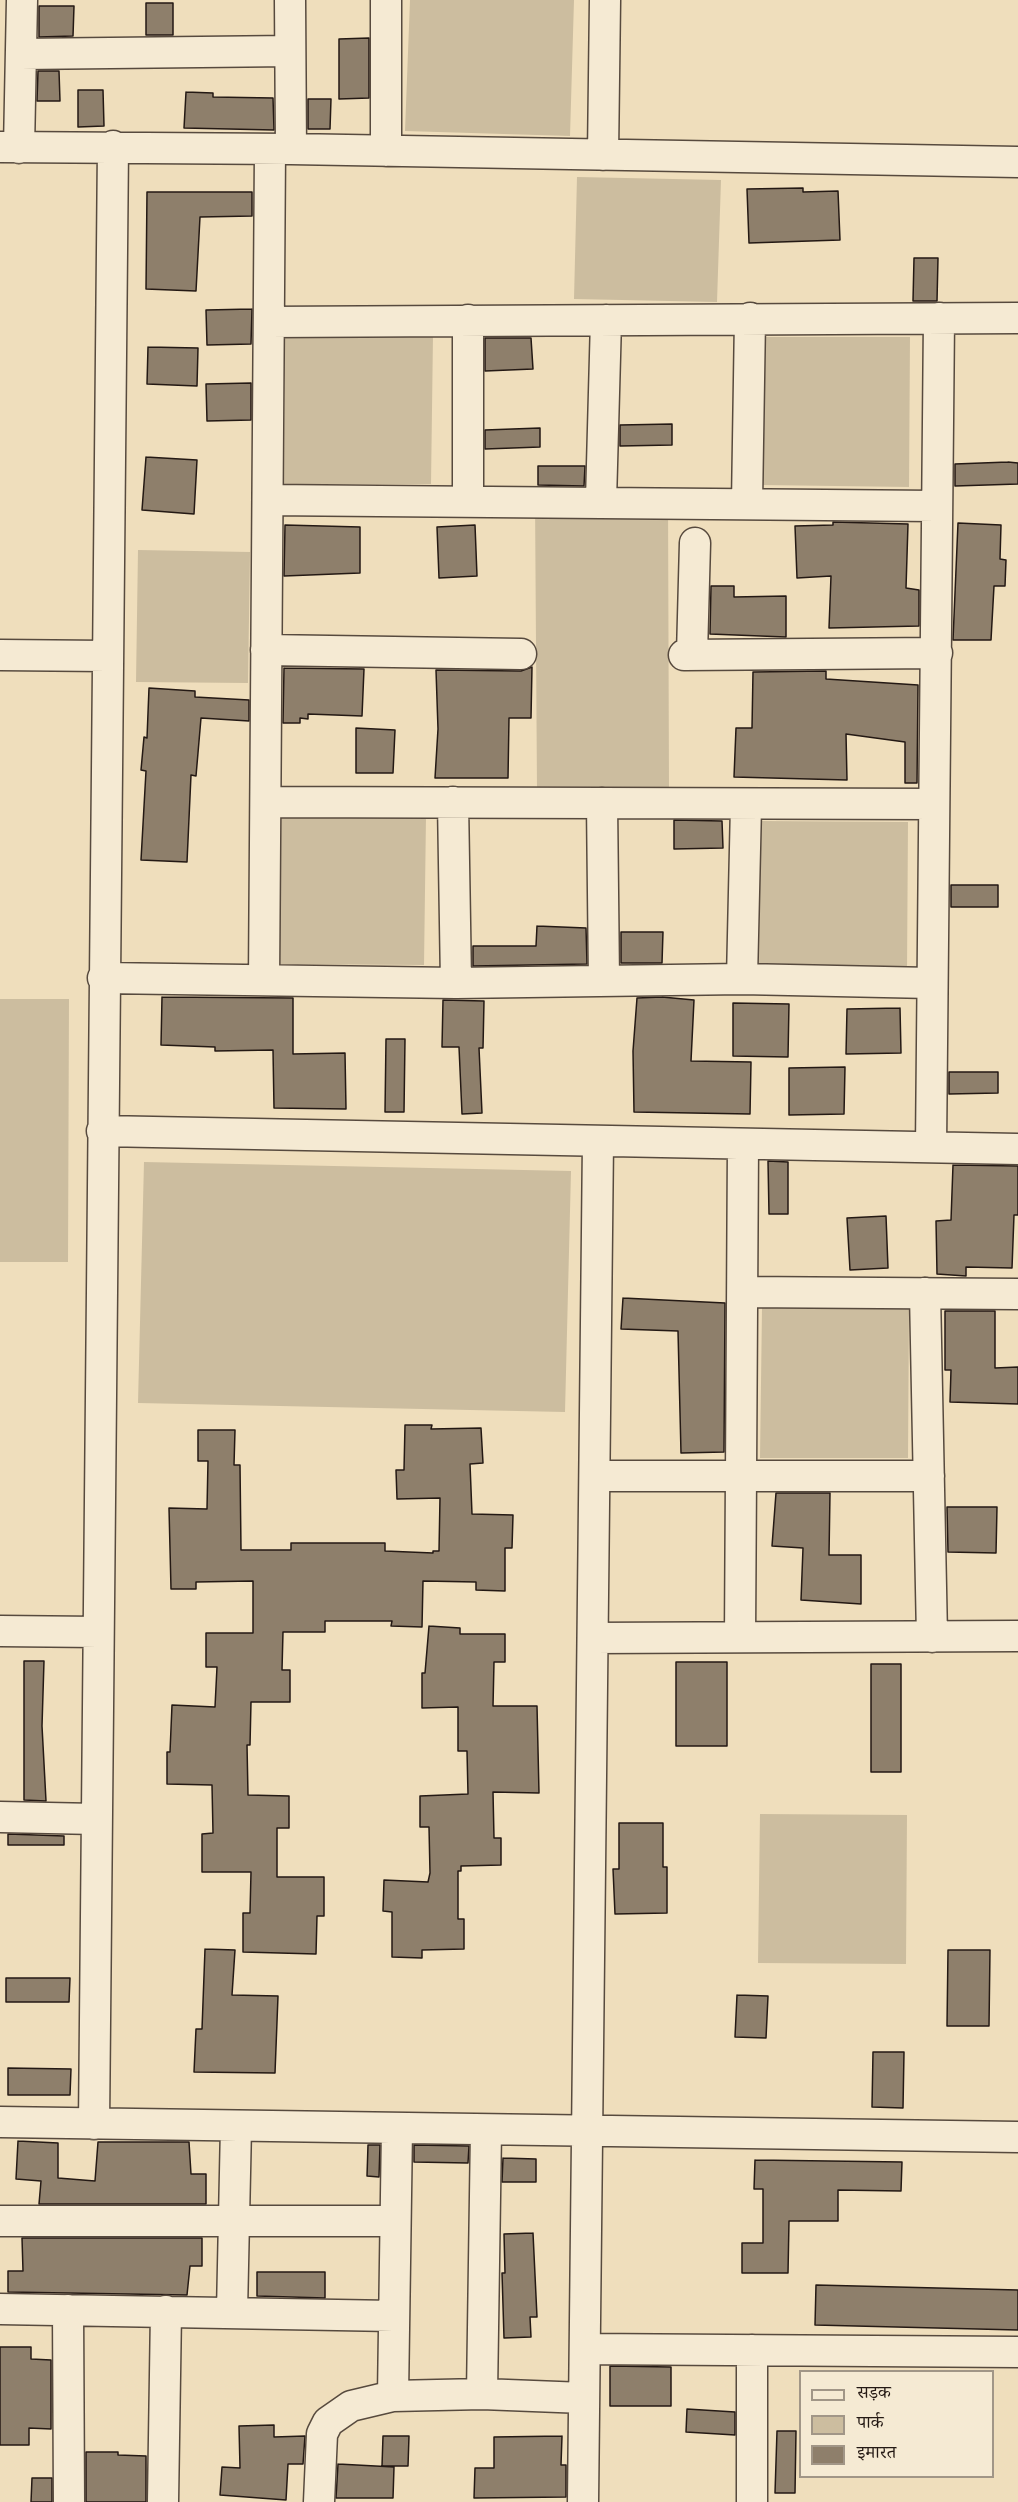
<!DOCTYPE html>
<html>
<head>
<meta charset="utf-8">
<style>
  body { margin:0 }
  #map { position:relative; width:1018px; height:2502px; overflow:hidden; background:#efdebc; font-family:"IM FELL Great Primer","Noto Serif Devanagari",serif }
  canvas { display:block }
  .legend { position:absolute; left:799px; top:2370px; width:195px; height:108px; box-sizing:border-box; background:#f5ead3; border:2px solid #a19687; margin:0; padding:8px 10px; list-style:none; font-size:18px; color:#241914 }
  .legend li { display:flex; align-items:center; gap:12px; height:30px }
  .legend b { width:30px; border:2px solid #a19687 }
</style>
</head>
<body>
<div id="map">
<canvas width="1018" height="2502"></canvas>
<ul class="legend">
<li><b style="height:8px;background:#f5ead3"></b>सड़क</li>
<li><b style="height:16px;background:#ccbd9f"></b>पार्क</li>
<li><b style="height:16px;background:#8e7f6b"></b>इमारत</li>
</ul>
</div>
<script>
const context = document.querySelector('canvas').getContext('2d');
context.lineJoin = 'round';
function fillPath(path, color) {
  context.fillStyle = color;
  context.fill(path, 'evenodd');
}
function poly(rows) {
  const path = new Path2D();
  for (const r of rows) {
    path.moveTo(r[0], r[1]);
    for (let i = 2; i < r.length; i += 2) path.lineTo(r[i], r[i + 1]);
  }
  return path;
}
function strokePath(path, color, width, dash) {
  context.strokeStyle = color;
  context.lineWidth = width;
  context.lineCap = dash ? 'butt' : 'round';
  context.setLineDash(dash || []);
  context.stroke(path);
}
fillPath(poly([
  [410,0,574,0,570,136,405,131],
  [577,177,721,180,717,302,574,299],
  [285,335,433,335,431,484,284,484],
  [763,337,910,337,909,487,762,485],
  [668,498,669,789,537,790,535,499],
  [138,550,250,552,248,683,136,682],
  [278,815,426,816,424,965,276,964],
  [760,821,908,822,907,970,759,970],
  [0,999,69,999,68,1262,0,1262],
  [144,1162,571,1171,565,1412,138,1403],
  [762,1308,909,1309,908,1458,760,1458],
  [760,1814,907,1815,906,1964,758,1963]
]), '#ccbd9f');
const building = poly([
  [146,3,173,3,173,35,146,35,146,3],
  [39,6,74,6,73,36,39,37,39,6],
  [369,38,369,98,339,99,339,39,369,38],
  [38,71,59,71,60,101,37,101,38,71],
  [78,90,103,90,104,126,78,127,78,90],
  [186,92,213,93,213,97,273,98,274,130,184,128,186,92],
  [308,99,331,99,330,129,308,129,308,99],
  [803,188,803,192,838,191,840,240,749,243,747,189,803,188],
  [147,192,252,192,252,216,200,217,196,291,146,289,147,192],
  [914,258,938,258,937,301,913,301,914,258],
  [252,309,251,344,207,345,206,310,252,309],
  [485,338,531,338,533,369,485,371,485,338],
  [148,347,198,348,197,386,147,384,148,347],
  [251,383,251,420,207,421,206,384,251,383],
  [672,424,672,445,620,446,620,425,672,424],
  [540,428,540,447,485,449,485,430,540,428],
  [146,457,197,460,194,514,142,510,146,457],
  [1008,462,1018,463,1018,484,955,486,955,464,1008,462],
  [538,466,585,466,584,486,538,485,538,466],
  [833,522,908,524,906,588,919,590,919,626,829,628,831,576,797,578,795,526,833,525,833,522],
  [958,523,1001,525,1000,559,1006,560,1005,586,994,586,991,640,953,640,958,523],
  [285,525,360,527,360,573,284,576,285,525],
  [475,525,477,576,439,578,437,527,475,525],
  [711,586,734,586,734,597,786,596,786,637,710,634,711,586],
  [532,667,531,718,509,718,508,778,435,778,438,729,436,670,521,671,532,667],
  [284,668,364,669,362,716,308,714,308,719,300,718,300,723,283,723,284,668],
  [826,671,826,679,918,685,917,783,905,783,905,742,846,734,847,780,734,777,736,728,752,728,753,672,826,671],
  [149,688,195,691,195,697,249,700,249,721,201,718,196,776,191,775,187,862,141,860,146,771,141,770,144,737,147,738,149,688],
  [356,728,395,730,393,773,356,773,356,728],
  [674,820,722,821,723,848,674,849,674,820],
  [951,885,998,885,998,907,951,907,951,885],
  [537,926,586,928,587,964,473,966,473,946,536,946,537,926],
  [621,932,663,932,662,963,621,963,621,932],
  [162,997,293,998,293,1054,345,1053,346,1109,274,1108,273,1050,215,1051,215,1047,161,1045,162,997],
  [662,997,694,1000,691,1061,751,1062,750,1114,634,1112,633,1051,637,998,662,997],
  [443,1000,484,1001,483,1048,479,1048,482,1113,462,1114,459,1047,442,1047,443,1000],
  [733,1003,789,1004,788,1057,733,1056,733,1003],
  [900,1008,901,1053,846,1054,847,1009,900,1008],
  [386,1039,405,1039,404,1112,385,1112,386,1039],
  [845,1067,844,1114,789,1115,789,1068,845,1067],
  [949,1072,998,1072,998,1093,949,1094,949,1072],
  [768,1161,788,1162,788,1214,769,1214,768,1161],
  [953,1165,1018,1166,1018,1215,1014,1215,1012,1268,966,1267,966,1276,937,1274,936,1221,951,1220,953,1165],
  [886,1216,888,1268,850,1270,847,1218,886,1216],
  [623,1298,725,1303,724,1452,681,1453,678,1331,621,1329,623,1298],
  [945,1311,995,1311,995,1368,1018,1367,1018,1404,950,1402,951,1370,945,1370,945,1311],
  [405,1425,432,1425,431,1429,481,1428,483,1463,470,1464,472,1514,513,1515,512,1548,505,1548,505,1591,476,1590,476,1582,423,1581,422,1627,391,1626,392,1621,325,1621,325,1632,283,1632,282,1670,290,1670,290,1702,251,1702,250,1745,247,1745,248,1795,289,1796,289,1828,277,1828,277,1877,324,1877,324,1916,317,1916,316,1954,243,1952,243,1913,250,1913,251,1872,202,1872,202,1834,213,1833,212,1785,167,1784,167,1752,170,1752,172,1705,215,1707,217,1667,206,1667,206,1633,253,1633,253,1581,196,1582,196,1589,171,1589,169,1508,207,1509,208,1461,198,1461,198,1430,235,1430,234,1465,240,1465,241,1550,291,1550,291,1543,385,1543,385,1551,433,1553,433,1551,439,1551,440,1498,397,1499,396,1470,404,1470,405,1425],
  [776,1493,830,1493,829,1555,861,1555,861,1604,801,1600,803,1548,772,1546,776,1493],
  [947,1507,997,1507,996,1553,948,1552,947,1507],
  [429,1626,460,1628,460,1634,505,1634,505,1662,494,1662,493,1706,537,1706,539,1793,493,1792,494,1838,501,1838,501,1865,461,1866,461,1871,458,1871,458,1919,464,1919,464,1949,422,1950,422,1958,392,1957,392,1912,383,1911,384,1880,428,1882,430,1873,429,1827,420,1827,420,1796,468,1794,467,1751,458,1751,458,1707,422,1708,422,1673,425,1673,429,1626],
  [24,1661,44,1661,42,1726,46,1801,24,1800,24,1661],
  [676,1662,727,1662,727,1746,676,1746,676,1662],
  [871,1664,901,1664,901,1772,871,1772,871,1664],
  [619,1823,663,1823,663,1867,667,1867,667,1913,615,1914,613,1869,619,1869,619,1823],
  [8,1834,64,1836,64,1845,8,1845,8,1834],
  [205,1949,235,1950,232,1995,278,1996,275,2073,194,2072,196,2029,202,2029,205,1949],
  [948,1950,990,1950,989,2026,947,2026,948,1950],
  [6,1978,70,1978,69,2002,6,2002,6,1978],
  [737,1995,768,1996,766,2038,735,2037,737,1995],
  [873,2052,904,2052,903,2108,872,2107,873,2052],
  [8,2068,71,2069,70,2095,8,2095,8,2068],
  [18,2141,58,2143,58,2178,95,2181,98,2142,189,2142,191,2174,206,2174,206,2204,39,2204,41,2181,16,2179,18,2141],
  [368,2145,380,2145,379,2177,367,2176,368,2145],
  [414,2145,469,2146,468,2163,414,2162,414,2145],
  [503,2158,536,2159,536,2182,502,2182,503,2158],
  [755,2160,902,2162,901,2191,838,2190,838,2221,789,2221,788,2273,742,2273,742,2243,763,2243,763,2189,754,2189,755,2160],
  [533,2233,537,2317,530,2317,531,2337,504,2338,502,2273,505,2273,504,2234,533,2233],
  [22,2238,202,2238,202,2266,190,2266,187,2295,8,2292,8,2271,23,2271,22,2238],
  [257,2272,325,2272,325,2298,257,2296,257,2272],
  [816,2285,1018,2290,1018,2330,815,2325,816,2285],
  [0,2347,31,2347,31,2359,51,2360,51,2429,29,2428,29,2445,0,2445,0,2347],
  [610,2366,671,2367,671,2406,610,2406,610,2366],
  [687,2409,735,2412,735,2435,686,2432,687,2409],
  [274,2425,274,2437,305,2436,303,2464,288,2464,286,2500,220,2495,222,2467,240,2468,239,2426,274,2425],
  [777,2431,796,2431,795,2493,775,2493,777,2431],
  [383,2436,409,2436,408,2466,382,2466,383,2436],
  [562,2436,561,2465,566,2465,566,2497,474,2498,475,2468,494,2468,494,2437,562,2436],
  [86,2452,118,2452,118,2455,146,2456,146,2502,86,2502,86,2452],
  [338,2464,394,2467,393,2498,336,2498,338,2464],
  [32,2478,52,2478,52,2502,31,2502,32,2478]
]);
fillPath(building, '#8e7f6b');
strokePath(building, '#241914', 1.5);
const minor = poly([
  [290,0,291,149],
  [21,54,290,51],
  [0,147,291,149,1018,162],
  [19,148,22,0],
  [386,151,386,0],
  [603,155,605,0],
  [269,322,1018,318],
  [268,500,935,506],
  [468,501,468,320],
  [601,501,606,320],
  [747,503,750,318],
  [266,650,521,654],
  [692,654,695,543],
  [0,655,106,656],
  [684,655,937,653],
  [266,802,934,804],
  [453,802,456,983],
  [602,803,604,981],
  [103,978,456,983,742,979,931,983],
  [742,979,746,805],
  [264,980,270,150],
  [102,1131,1018,1149],
  [931,1147,939,318],
  [743,1292,1018,1294],
  [925,1293,932,1637],
  [595,1476,929,1476],
  [0,1631,98,1632],
  [740,1637,743,1144],
  [593,1638,1018,1636],
  [0,1817,96,1819],
  [0,2122,1018,2137],
  [94,2124,113,146],
  [0,2221,394,2221],
  [0,2309,393,2316],
  [68,2310,69,2502],
  [232,2312,236,2126],
  [585,2349,1018,2352],
  [482,2394,486,2130],
  [393,2396,397,2128],
  [163,2502,166,2311],
  [319,2502,322,2434,328,2422,351,2406,393,2396,482,2394,584,2398],
  [583,2502,598,1141],
  [752,2502,752,2350]
]);
strokePath(minor, '#574a3e', 33);
strokePath(minor, '#f5ead3', 30);
</script>
</body>
</html>
